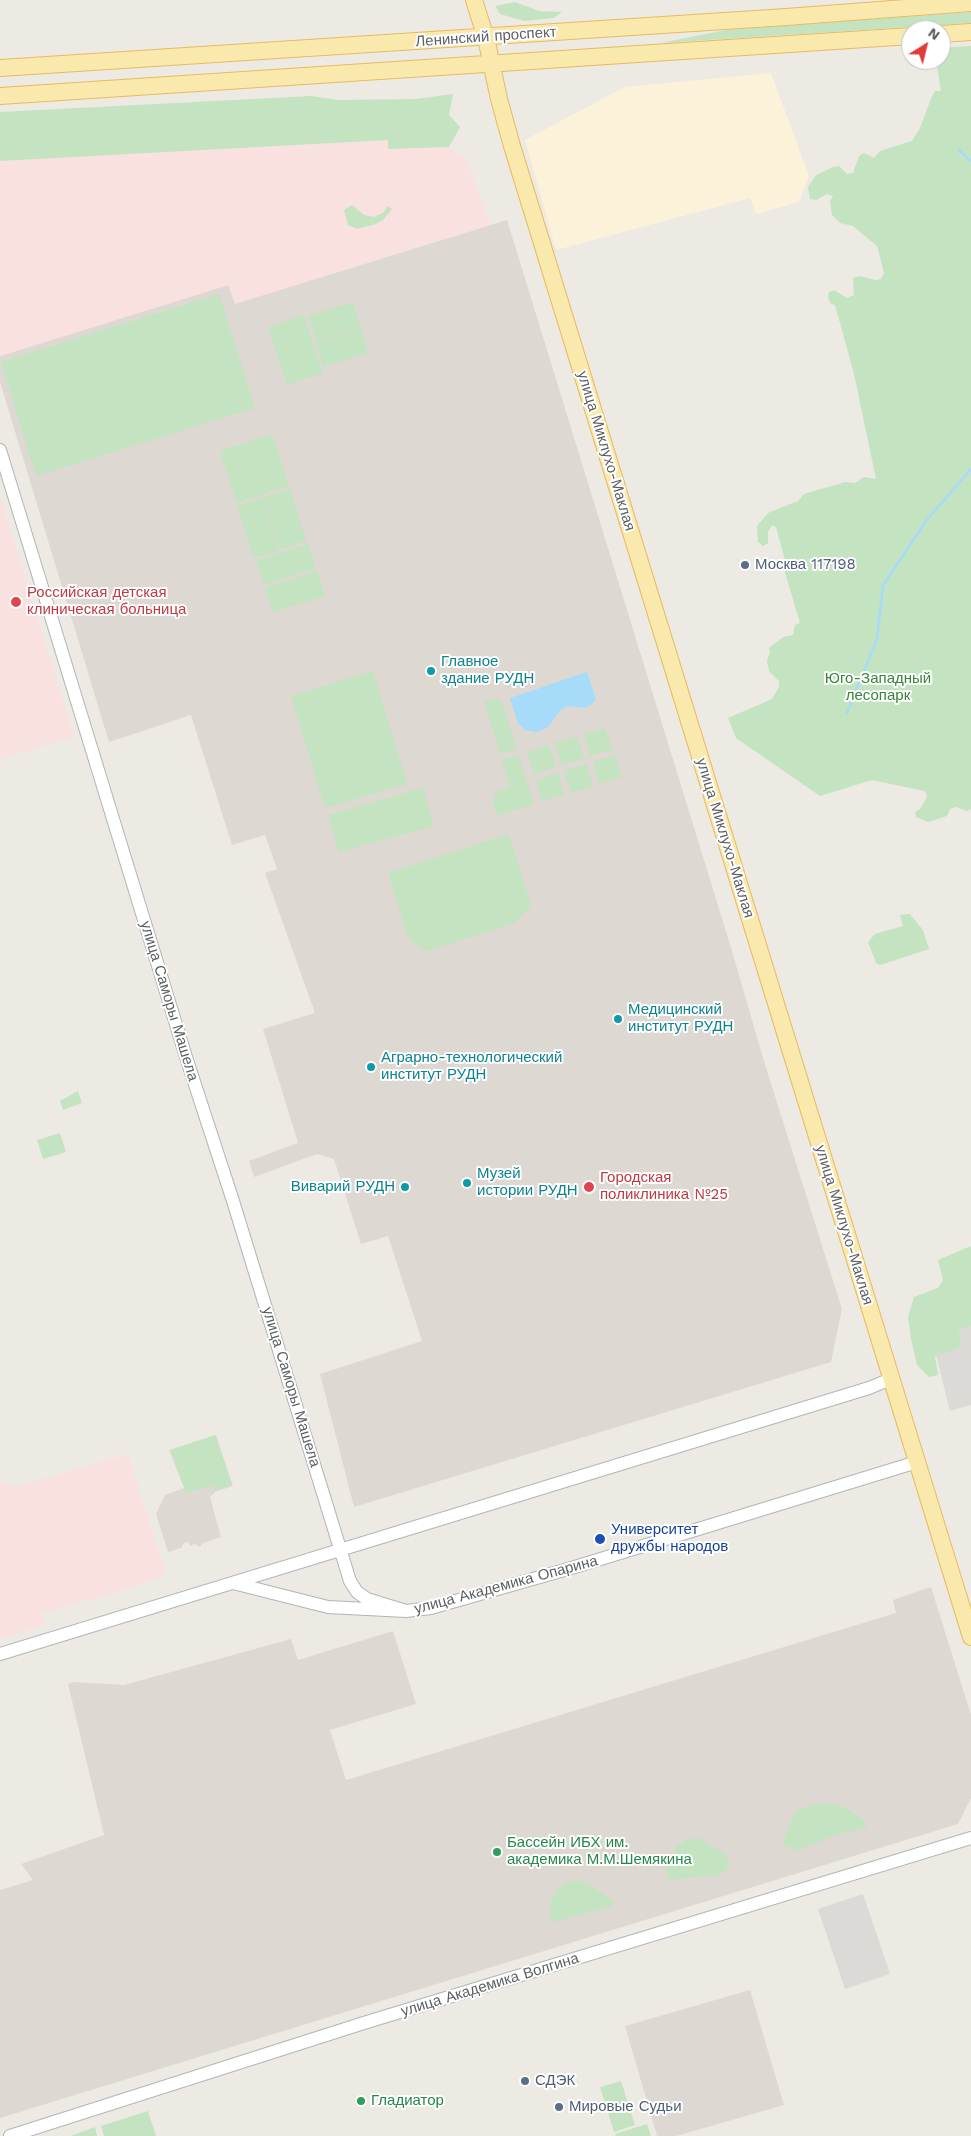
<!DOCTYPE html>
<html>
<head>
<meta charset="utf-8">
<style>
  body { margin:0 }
  #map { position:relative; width:971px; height:2136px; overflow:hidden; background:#edeae4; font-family:"Work Sans",sans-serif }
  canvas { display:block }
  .north { position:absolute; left:901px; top:20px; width:50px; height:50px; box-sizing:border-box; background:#fff; border:1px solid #bebfc1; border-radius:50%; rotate:36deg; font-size:14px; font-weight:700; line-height:20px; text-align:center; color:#5c5f63 }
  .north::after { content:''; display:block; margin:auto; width:18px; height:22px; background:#de3b39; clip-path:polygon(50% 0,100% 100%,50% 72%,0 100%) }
</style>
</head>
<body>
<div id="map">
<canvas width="971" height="2136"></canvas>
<div class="north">N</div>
</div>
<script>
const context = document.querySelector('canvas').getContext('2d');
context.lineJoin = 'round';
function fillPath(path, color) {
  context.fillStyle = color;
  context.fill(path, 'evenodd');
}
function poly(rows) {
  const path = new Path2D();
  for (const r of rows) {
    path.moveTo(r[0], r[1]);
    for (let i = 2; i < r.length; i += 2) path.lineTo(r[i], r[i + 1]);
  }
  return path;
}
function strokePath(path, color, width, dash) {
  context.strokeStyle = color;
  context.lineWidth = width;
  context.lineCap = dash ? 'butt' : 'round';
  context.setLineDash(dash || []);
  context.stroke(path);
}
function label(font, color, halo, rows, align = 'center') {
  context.font = font + ' "Work Sans",sans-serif';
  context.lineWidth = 4;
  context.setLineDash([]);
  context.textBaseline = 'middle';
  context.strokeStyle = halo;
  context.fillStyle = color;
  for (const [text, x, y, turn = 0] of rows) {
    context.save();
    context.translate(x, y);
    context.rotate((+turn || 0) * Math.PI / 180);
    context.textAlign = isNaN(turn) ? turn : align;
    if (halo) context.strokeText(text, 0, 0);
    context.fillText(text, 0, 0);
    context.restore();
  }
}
fillPath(poly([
  [771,73,809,176,799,202,756,214,750,198,556,250,525,140,625,87]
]), '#fcf2da');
fillPath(poly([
  [971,1326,971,1405,950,1411,936,1355,962,1347,959,1330],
  [863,1894,890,1974,845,1989,818,1909]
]), '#dcd9d6');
fillPath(poly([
  [507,220,732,951,763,1058,842,1309,831,1362,354,1507,320,1374,422,1341,388,1236,361,1244,334,1159,317,1154,254,1177,249,1161,298,1143,263,1029,315,1013,265,873,277,869,265,835,232,845,191,715,109,742,0,382,0,356,228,285,236,303],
  [216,1435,233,1486,215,1492,210,1497,221,1537,203,1543,200,1547,195,1544,190,1546,188,1542,184,1543,181,1548,168,1552,156,1514,165,1495,184,1488,169,1450],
  [931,1587,971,1715,971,1798,958,1824,0,2118,0,1890,33,1880,21,1864,104,1835,68,1684,73,1682,124,1685,291,1639,298,1660,393,1631,416,1704,330,1730,346,1780,896,1613,893,1600],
  [750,1990,784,2105,676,2136,657,2136,625,2026]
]), '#ddd9d2');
fillPath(poly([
  [388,140,388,149,449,147,466,159,490,225,235,304,228,285,0,356,0,161],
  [0,496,74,736,0,760],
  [128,1454,165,1572,159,1579,42,1614,45,1625,0,1639,0,1480,14,1487]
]), '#f9e1e0');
fillPath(poly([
  [515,2,539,11,562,12,554,18,524,21,500,14,495,6],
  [971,12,971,23,661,43,726,30],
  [971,46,971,809,967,811,956,807,950,809,947,816,928,822,916,817,915,812,920,809,926,799,927,794,924,791,872,780,820,796,736,738,728,718,772,699,779,687,779,681,769,671,767,661,770,652,769,648,783,637,793,635,795,625,800,623,783,566,786,564,776,527,772,525,768,532,768,543,763,546,758,542,757,526,768,513,798,501,804,494,845,482,855,483,864,477,876,479,854,374,835,305,831,304,828,298,829,292,834,290,847,298,854,295,853,278,859,276,875,280,881,279,884,273,877,246,853,226,840,223,832,215,830,201,833,196,827,194,816,200,810,199,808,187,816,175,833,167,839,166,847,174,853,173,859,156,864,153,874,158,880,151,912,141,920,128,932,96,935,91,941,91,936,60,941,60,941,48],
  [453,94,449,115,460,127,449,147,388,149,388,140,0,161,0,112,311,96,339,100,416,99],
  [352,205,364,215,374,217,383,213,388,206,392,209,383,220,376,224,357,229,348,225,344,210],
  [219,294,255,408,36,476,1,362],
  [353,302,361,327,316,341,308,316],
  [304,315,323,373,287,385,268,327],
  [361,328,368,353,323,367,316,342],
  [272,434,289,486,237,503,220,451],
  [290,489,306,541,281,549,264,497],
  [263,497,280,550,254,558,237,506],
  [308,544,316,568,264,585,256,560],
  [317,571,325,596,273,612,265,588],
  [373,671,407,784,325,808,291,696],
  [496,699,502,702,517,749,500,754,484,702],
  [605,728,612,750,590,756,584,734],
  [577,736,584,758,562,765,555,743],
  [549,745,556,767,534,774,527,752],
  [518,755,534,804,497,816,492,799,496,798,494,793,510,787,502,760],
  [615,755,621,777,599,784,593,762],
  [586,764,593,786,571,793,564,771],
  [558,773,564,795,542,801,536,780],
  [423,788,434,826,339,852,328,815],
  [509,834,531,905,513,924,427,951,409,940,388,873],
  [910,914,923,930,929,949,880,965,876,963,868,942,875,934,903,926,900,915],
  [78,1091,82,1103,63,1110,60,1101],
  [60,1133,66,1152,43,1159,37,1140],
  [971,1246,971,1326,959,1330,962,1347,935,1356,938,1375,929,1377,917,1365,911,1339,908,1317,914,1297,938,1288,943,1280,938,1260],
  [215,1435,232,1485,215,1491,213,1485,186,1493,171,1450],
  [829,1803,842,1806,860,1817,866,1823,866,1828,838,1834,799,1850,785,1846,783,1842,795,1811,812,1805],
  [699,1838,726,1855,729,1865,727,1869,720,1875,670,1880,665,1868,678,1845,686,1840],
  [571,1881,580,1881,588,1884,611,1899,614,1902,612,1906,553,1922,550,1919,551,1900,558,1888],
  [621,2081,635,2125,614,2132,600,2087],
  [148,2111,156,2136,104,2136,101,2126],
  [647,2124,651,2136,616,2136,615,2134],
  [95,2127,97,2136,70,2136,73,2135]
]), '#c3e3c1');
fillPath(poly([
  [587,672,596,699,592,704,586,708,569,706,561,710,547,728,536,732,525,730,518,723,510,698]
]), '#a7dbfa');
strokePath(poly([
  [959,150,971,161],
  [847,713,877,639,883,585,926,521,971,469]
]), '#a7dbfa', 2.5);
const minor = poly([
  [0,450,186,1057,233,1201,350,1581,357,1592,367,1599,406,1611],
  [233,1583,328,1607,406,1611,431,1608,568,1569,917,1462],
  [0,1654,869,1388,891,1379],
  [10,2136,367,2022,971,1838]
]);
const major = poly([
  [474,0,486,38,499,99,512,146,971,1637],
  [941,34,971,32],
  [0,68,786,17,971,3],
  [0,96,911,36]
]);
strokePath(minor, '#b1b4b8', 14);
strokePath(major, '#e8ba61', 18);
strokePath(minor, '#fff', 12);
strokePath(major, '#fae9ac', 16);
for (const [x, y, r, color] of [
  [745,565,5,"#5c6f8a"],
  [16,602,6,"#e0444e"],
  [431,671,5,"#0f9aa8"],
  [618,1019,5,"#0f9aa8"],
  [371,1067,5,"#0f9aa8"],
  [467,1183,5,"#0f9aa8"],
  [405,1187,5,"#0f9aa8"],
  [589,1187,6,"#e0444e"],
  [600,1539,6,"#1a4fb4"],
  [497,1852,5,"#2e9e5b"],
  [525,2081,5,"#5c6f8a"],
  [361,2101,5,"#2e9e5b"],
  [559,2107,5,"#5c6f8a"]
]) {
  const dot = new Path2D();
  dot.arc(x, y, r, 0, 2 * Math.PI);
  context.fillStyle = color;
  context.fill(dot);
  strokePath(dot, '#fff', 2);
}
label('15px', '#5c5f63', '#fff', [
  ["Ленинский проспект",486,37,-4],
  ["улица Миклухо-Маклая",606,451,73],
  ["улица Миклухо-Маклая",725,838,73],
  ["улица Саморы Машела",169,1001,73],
  ["улица Миклухо-Маклая",844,1225,73],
  ["улица Саморы Машела",291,1387,73],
  ["улица Академика Опарина",506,1585,-15],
  ["улица Академика Волгина",490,1985,-17]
]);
label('15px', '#4e5e75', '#fff', [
  ["Москва 117198",755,565],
  ["СДЭК",535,2081],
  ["Мировые Судьи",569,2107]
], 'left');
label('15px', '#be3a42', '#fff', [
  ["Российская детская",27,593],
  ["клиническая больница",27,610],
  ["Городская",600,1178],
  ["поликлиника №25",600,1195]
], 'left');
label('15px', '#0d838f', '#fff', [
  ["Главное",441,662],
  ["здание РУДН",441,679],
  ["Медицинский",628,1010],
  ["институт РУДН",628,1027],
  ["Аграрно-технологический",381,1058],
  ["институт РУДН",381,1075],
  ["Музей",477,1174],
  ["истории РУДН",477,1191],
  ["Виварий РУДН",395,1187,"right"]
], 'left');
label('15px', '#3b833a', '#fff', [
  ["Юго-Западный",878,679],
  ["лесопарк",878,696]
]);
label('15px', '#164399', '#fff', [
  ["Университет",611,1530],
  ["дружбы народов",611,1547]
], 'left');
label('15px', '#27864d', '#fff', [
  ["Бассейн ИБХ им.",507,1843],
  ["академика М.М.Шемякина",507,1860],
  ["Гладиатор",371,2101]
], 'left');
</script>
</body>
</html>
